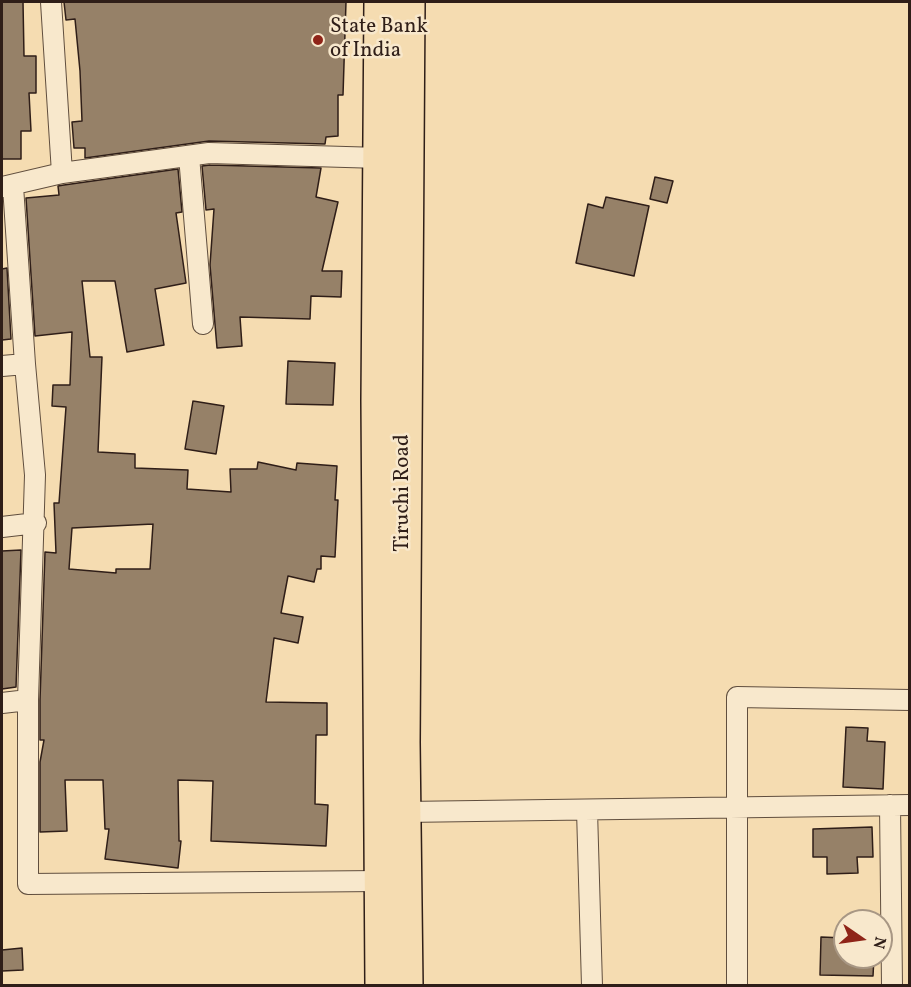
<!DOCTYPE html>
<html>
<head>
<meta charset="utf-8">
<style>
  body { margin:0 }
  #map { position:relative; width:911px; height:987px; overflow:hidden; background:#f5dcb1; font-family:Vollkorn,serif }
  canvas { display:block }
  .frame { position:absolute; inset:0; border:3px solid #2f1e18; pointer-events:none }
  .north { position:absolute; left:833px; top:909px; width:60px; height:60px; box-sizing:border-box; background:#f8e8cc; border:2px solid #a89784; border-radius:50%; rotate:103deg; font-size:16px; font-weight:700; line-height:24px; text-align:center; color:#2f1e18 }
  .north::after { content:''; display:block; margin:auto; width:21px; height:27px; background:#8f2418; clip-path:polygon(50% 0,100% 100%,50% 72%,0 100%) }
</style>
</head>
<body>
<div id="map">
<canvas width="911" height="987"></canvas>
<div class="frame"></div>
<div class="north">N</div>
</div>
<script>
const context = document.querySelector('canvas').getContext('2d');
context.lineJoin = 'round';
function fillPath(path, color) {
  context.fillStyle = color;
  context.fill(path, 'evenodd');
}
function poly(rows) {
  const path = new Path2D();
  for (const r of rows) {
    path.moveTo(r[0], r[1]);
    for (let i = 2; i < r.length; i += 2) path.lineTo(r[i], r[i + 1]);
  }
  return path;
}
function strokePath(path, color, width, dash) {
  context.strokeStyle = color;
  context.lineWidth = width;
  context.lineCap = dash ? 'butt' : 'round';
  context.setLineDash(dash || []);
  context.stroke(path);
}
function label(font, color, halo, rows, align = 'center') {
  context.font = font + ' Vollkorn,serif';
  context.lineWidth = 5;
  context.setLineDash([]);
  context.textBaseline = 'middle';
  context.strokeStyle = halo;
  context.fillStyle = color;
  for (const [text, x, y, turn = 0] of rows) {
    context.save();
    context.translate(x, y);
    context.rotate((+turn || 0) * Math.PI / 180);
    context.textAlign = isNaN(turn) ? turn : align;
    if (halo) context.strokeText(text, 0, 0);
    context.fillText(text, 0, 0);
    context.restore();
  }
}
const building = poly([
  [2,2,23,2,24,56,36,56,36,93,29,93,31,131,21,131,21,159,2,159,2,2],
  [64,2,346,2,343,95,338,95,338,136,326,137,325,144,209,141,85,158,85,148,74,148,72,122,82,121,80,71,75,19,66,20,64,2],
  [210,165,321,168,316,197,338,202,322,271,342,271,341,297,311,296,310,319,240,317,242,346,217,348,210,265,214,209,206,210,202,166,210,165],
  [178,169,182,212,176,213,186,283,155,289,164,345,127,352,115,281,82,281,90,357,102,357,98,452,135,454,135,468,188,470,187,489,231,492,230,469,257,469,258,462,296,470,297,463,337,466,335,500,338,500,335,557,321,556,321,569,317,569,314,582,288,576,281,613,303,617,298,643,274,638,266,702,327,703,327,735,316,735,315,804,328,805,326,846,211,841,213,781,178,780,179,841,181,841,178,868,105,859,109,829,105,829,103,780,65,780,67,831,40,832,40,762,44,740,40,740,40,700,45,552,56,553,54,503,59,503,66,407,52,406,53,385,70,385,72,332,35,336,26,198,59,195,58,186,64,185,178,169],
  [153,524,150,569,116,569,116,573,69,569,72,528,153,524],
  [655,177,673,181,667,203,650,199,655,177],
  [606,197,649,206,634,276,576,263,588,204,603,208,606,197],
  [7,268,11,339,2,340,2,269,7,268],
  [288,361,335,363,333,405,286,404,288,361],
  [193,401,224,406,216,454,185,449,193,401],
  [21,550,16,687,2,689,2,551,21,550],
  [846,727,868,728,867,741,885,742,883,789,843,787,846,727],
  [872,827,873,857,857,857,858,873,827,874,827,857,813,857,813,829,872,827],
  [821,937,845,938,845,957,874,957,873,976,820,975,821,937],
  [22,948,23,970,2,971,2,950,22,948]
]);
fillPath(building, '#968168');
strokePath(building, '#2f1e18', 1.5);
const minor = poly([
  [51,2,62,173],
  [189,156,203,324],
  [13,186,25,364,35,475,28,700,28,884,380,881],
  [2,187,62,173,209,153,380,158],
  [2,366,25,364],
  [2,527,36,523],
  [2,703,28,700],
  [890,805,892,986],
  [587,810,592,986],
  [404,812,910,805],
  [737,986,737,697,910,700]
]);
const trunk = poly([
  [381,2,378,400,382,986],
  [406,986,403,742,408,2]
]);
strokePath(minor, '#604e3e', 22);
strokePath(trunk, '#2f1e18', 36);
strokePath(minor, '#f8e8cc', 20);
strokePath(trunk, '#f5dcb1', 33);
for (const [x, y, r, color] of [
  [318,40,6,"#8f2418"]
]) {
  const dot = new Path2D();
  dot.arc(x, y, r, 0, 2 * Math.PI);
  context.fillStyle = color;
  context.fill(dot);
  strokePath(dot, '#f8e8cc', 2);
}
label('21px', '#2f1e18', '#f8e8cc', [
  ["State Bank",330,28],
  ["of India",330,52]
], 'left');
label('21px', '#2f1e18', '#f8e8cc', [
  ["Tiruchi Road",404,493,-90]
]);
</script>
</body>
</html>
